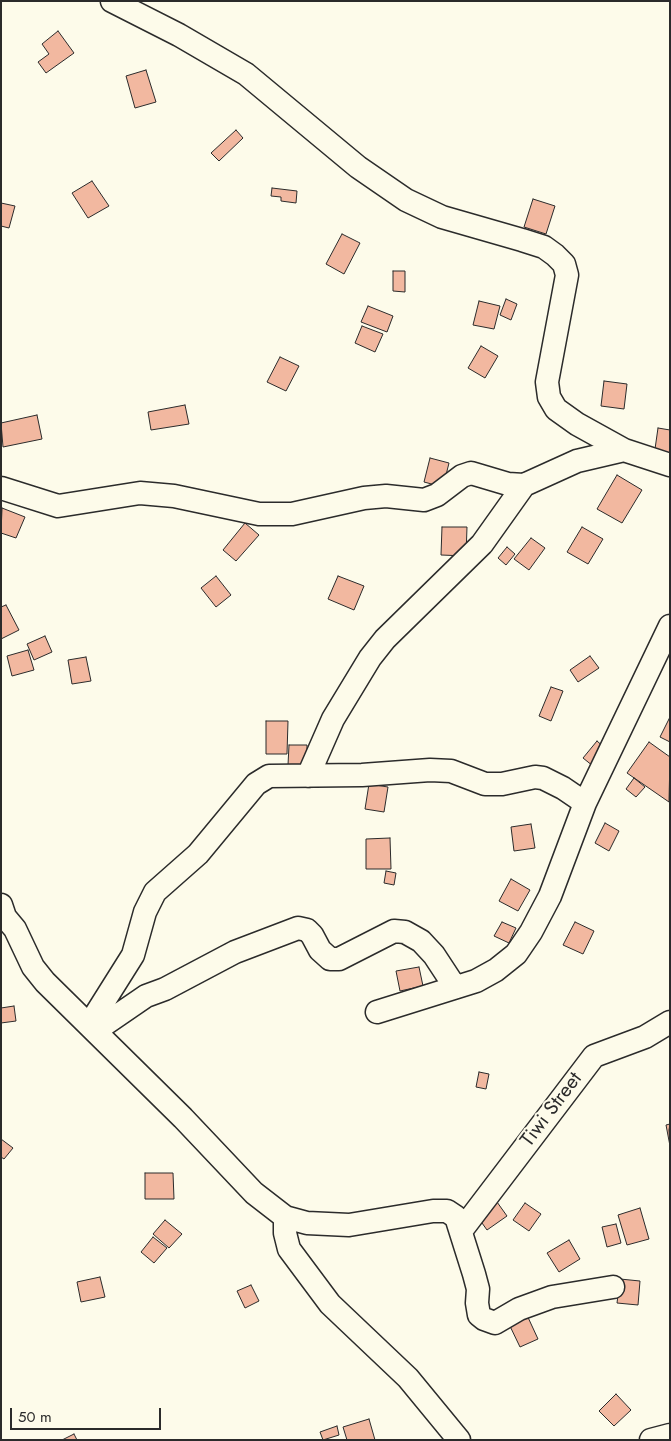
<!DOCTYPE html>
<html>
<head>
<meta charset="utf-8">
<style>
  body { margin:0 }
  #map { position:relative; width:671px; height:1441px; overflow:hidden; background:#fdfbea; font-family:Jost,sans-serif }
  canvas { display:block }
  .frame { position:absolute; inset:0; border:2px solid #2b2b2b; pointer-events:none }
  .scale { position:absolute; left:10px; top:1408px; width:151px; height:22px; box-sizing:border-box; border:2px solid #2b2b2b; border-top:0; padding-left:6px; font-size:15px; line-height:18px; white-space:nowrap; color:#2b2b2b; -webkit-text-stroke:4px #fdfbea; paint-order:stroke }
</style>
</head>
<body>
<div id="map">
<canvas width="671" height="1441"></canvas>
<div class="frame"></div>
<div class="scale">50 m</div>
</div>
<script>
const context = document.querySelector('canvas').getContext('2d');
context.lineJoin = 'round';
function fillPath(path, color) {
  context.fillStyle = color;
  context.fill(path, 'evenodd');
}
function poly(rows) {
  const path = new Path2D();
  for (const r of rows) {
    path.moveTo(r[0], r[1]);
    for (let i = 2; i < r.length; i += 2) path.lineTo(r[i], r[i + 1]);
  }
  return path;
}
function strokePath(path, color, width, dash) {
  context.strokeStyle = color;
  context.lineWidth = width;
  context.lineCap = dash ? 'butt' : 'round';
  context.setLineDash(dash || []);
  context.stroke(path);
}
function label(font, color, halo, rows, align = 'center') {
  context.font = font + ' Jost,sans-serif';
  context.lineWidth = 4;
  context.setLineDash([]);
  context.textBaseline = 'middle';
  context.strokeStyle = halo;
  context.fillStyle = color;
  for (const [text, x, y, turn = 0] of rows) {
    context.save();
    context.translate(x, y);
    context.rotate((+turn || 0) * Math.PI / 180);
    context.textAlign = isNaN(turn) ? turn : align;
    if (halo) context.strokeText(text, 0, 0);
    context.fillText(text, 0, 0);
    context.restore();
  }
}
const building = poly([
  [58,31,74,53,46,73,38,62,49,54,42,44,58,31],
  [146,70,156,102,135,108,126,76,146,70],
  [236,130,243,138,219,161,211,153,236,130],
  [92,181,109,206,88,218,72,193,92,181],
  [272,188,297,191,296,203,281,201,281,197,271,196,272,188],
  [533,199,555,206,546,234,524,227,533,199],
  [1,203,15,206,9,228,1,226,1,203],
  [342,234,360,243,344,274,326,264,342,234],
  [393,271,405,271,405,292,393,291,393,271],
  [506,299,517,304,511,320,500,315,506,299],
  [479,301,500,306,494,329,473,325,479,301],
  [368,306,393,316,387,332,361,322,368,306],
  [362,326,383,334,375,352,355,343,362,326],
  [481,346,498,356,485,378,468,368,481,346],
  [280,357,299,366,286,391,267,382,280,357],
  [604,381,627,384,624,409,601,406,604,381],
  [185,405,189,424,151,430,148,412,185,405],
  [37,415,42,439,3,447,1,423,37,415],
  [658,428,670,430,670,459,654,456,658,428],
  [430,458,449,463,443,487,424,482,430,458],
  [617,475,642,490,622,523,597,509,617,475],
  [2,508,25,517,16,538,1,533,2,508],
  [245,523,259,535,236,561,223,550,245,523],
  [442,527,467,527,466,556,441,555,442,527],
  [582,527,603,539,588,564,567,552,582,527],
  [531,538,545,548,529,570,514,559,531,538],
  [507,547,515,554,506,565,498,558,507,547],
  [216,576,231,595,216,607,201,588,216,576],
  [338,576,364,586,354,610,328,599,338,576],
  [6,605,19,630,1,639,1,607,6,605],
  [45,636,52,652,34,660,27,644,45,636],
  [28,650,34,670,12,676,7,656,28,650],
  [590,656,599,668,578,682,570,670,590,656],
  [86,657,91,681,72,684,68,660,86,657],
  [551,687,563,691,551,721,539,716,551,687],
  [669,719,670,719,670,742,660,737,669,719],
  [266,721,288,721,287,754,266,754,266,721],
  [597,741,606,749,593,766,583,758,597,741],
  [649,742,670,757,669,802,627,773,649,742],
  [289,745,307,745,307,766,288,765,289,745],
  [634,778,645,787,636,797,626,789,634,778],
  [369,784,388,787,384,812,365,809,369,784],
  [605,823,619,831,609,851,595,843,605,823],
  [531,824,535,848,514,851,511,827,531,824],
  [390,838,391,869,366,869,366,839,390,838],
  [386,871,396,873,394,885,384,883,386,871],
  [511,879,530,890,518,911,499,901,511,879],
  [502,922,516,928,509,943,494,936,502,922],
  [575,922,594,931,583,954,563,945,575,922],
  [419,967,423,986,400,991,396,971,419,967],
  [14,1006,16,1021,1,1023,1,1008,14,1006],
  [479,1072,489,1074,486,1089,476,1087,479,1072],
  [670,1124,669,1130,670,1146,666,1125,670,1124],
  [1,1139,13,1148,4,1159,1,1157,1,1139],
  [145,1173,173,1173,174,1199,145,1199,145,1173],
  [497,1202,507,1216,487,1230,477,1216,497,1202],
  [525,1203,541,1214,529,1231,513,1220,525,1203],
  [640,1208,649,1239,627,1245,618,1215,640,1208],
  [165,1220,182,1234,169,1248,153,1234,165,1220],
  [616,1224,621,1243,607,1247,602,1227,616,1224],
  [153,1237,167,1248,154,1263,141,1252,153,1237],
  [569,1240,580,1259,559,1272,547,1253,569,1240],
  [100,1277,105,1297,81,1302,77,1282,100,1277],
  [620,1279,640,1281,638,1305,617,1303,620,1279],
  [251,1285,259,1301,245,1308,237,1291,251,1285],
  [526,1313,538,1339,520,1347,508,1322,526,1313],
  [616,1394,631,1410,614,1426,599,1411,616,1394],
  [369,1419,375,1440,347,1440,343,1427,369,1419],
  [337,1426,339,1435,323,1440,320,1432,337,1426],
  [74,1434,77,1440,62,1440,74,1434]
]);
fillPath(building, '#f2b8a0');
strokePath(building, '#2b2b2b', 1);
const minor = poly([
  [112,1,179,35,246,74,358,167,406,200,442,217,522,240,544,247,555,255,564,264,567,275,547,382,549,397,556,409,577,424,624,450,670,465],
  [1,488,58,506,140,493,174,496,259,514,292,514,364,498,386,496,424,500,437,495,462,476,471,473,508,484,524,485,577,461,624,450],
  [308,776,333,719,370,658,385,639,482,544,524,485],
  [1,905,5,917,15,929,33,967,45,982,183,1118,254,1193,285,1217,307,1223,349,1225,433,1211,447,1211,456,1217,474,1274,478,1289,477,1303,479,1315,484,1319,495,1323,519,1309,552,1297,613,1287],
  [377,1012,476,981,496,970,516,954,531,932,550,896,585,803,670,626],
  [89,1025,133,955,145,912,155,892,198,854,256,784,269,776,362,775,430,770,451,771,485,784,502,784,535,777,543,778,563,788,585,803],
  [95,1031,146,996,165,989,235,952,298,928,307,930,312,935,320,950,330,959,339,959,394,931,405,932,421,941,434,955,455,987],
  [285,1217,285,1233,289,1249,330,1304,408,1378,459,1440],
  [461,1231,594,1056,645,1037,670,1022],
  [651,1440,670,1435]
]);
strokePath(minor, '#2b2b2b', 25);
strokePath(minor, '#fdfbea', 22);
label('20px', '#2b2b2b', '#fdfbea', [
  ["Tiwi Street",552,1110,-53]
]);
</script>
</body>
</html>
